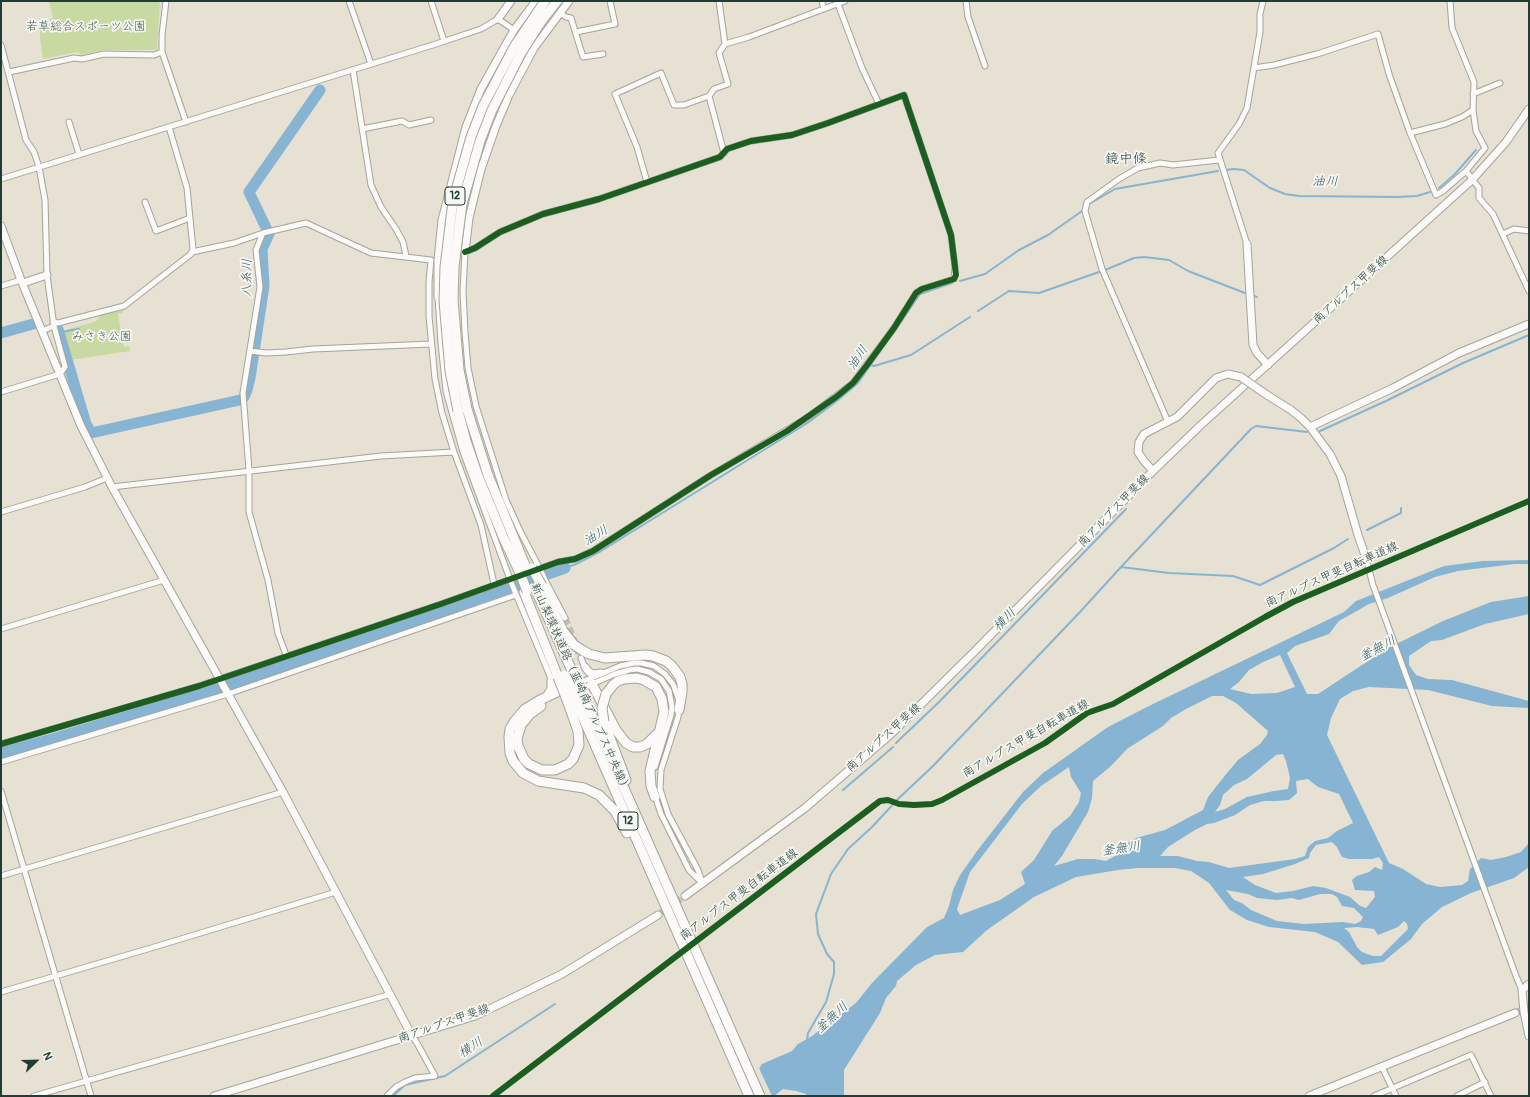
<!DOCTYPE html>
<html>
<head>
<meta charset="utf-8">
<style>
  body { margin:0 }
  #map { position:relative; width:1530px; height:1097px; overflow:hidden; background:#e6e1d2; font-family:Pangolin,sans-serif }
  canvas { display:block }
  .frame { position:absolute; inset:0; border:2px solid #1f3d34; pointer-events:none }
  .north { position:absolute; left:16px; top:1041px; width:40px; height:40px; -webkit-text-stroke:3px #f6f6f2; paint-order:stroke; rotate:67deg; font-size:11px; font-weight:700; line-height:16px; text-align:center; color:#1f3d34 }
  .north::after { content:''; display:block; margin:auto; width:14px; height:18px; background:#1f3d34; clip-path:polygon(50% 0,100% 100%,50% 72%,0 100%) }
</style>
</head>
<body>
<div id="map">
<canvas width="1530" height="1097"></canvas>
<div class="frame"></div>
<div class="north">N</div>
</div>
<script>
const context = document.querySelector('canvas').getContext('2d');
context.lineJoin = 'round';
function fillPath(path, color) {
  context.fillStyle = color;
  context.fill(path, 'evenodd');
}
function poly(rows) {
  const path = new Path2D();
  for (const r of rows) {
    path.moveTo(r[0], r[1]);
    for (let i = 2; i < r.length; i += 2) path.lineTo(r[i], r[i + 1]);
  }
  return path;
}
function strokePath(path, color, width, dash) {
  context.strokeStyle = color;
  context.lineWidth = width;
  context.lineCap = dash ? 'butt' : 'round';
  context.setLineDash(dash || []);
  context.stroke(path);
}
function label(font, color, halo, rows, align = 'center') {
  context.font = font + ' Pangolin,"Klee One",sans-serif';
  context.lineWidth = 3.5;
  context.setLineDash([]);
  context.textBaseline = 'middle';
  context.strokeStyle = halo;
  context.fillStyle = color;
  for (const [text, x, y, turn = 0] of rows) {
    context.save();
    context.translate(x, y);
    context.rotate((+turn || 0) * Math.PI / 180);
    context.textAlign = isNaN(turn) ? turn : align;
    if (halo) context.strokeText(text, 0, 0);
    context.fillText(text, 0, 0);
    context.restore();
  }
}
fillPath(poly([
  [49,1,160,1,157,50,104,50,82,55,77,52,43,59,40,37,40,22,53,18],
  [123,310,123,313,118,314,124,347,129,346,130,351,70,360,61,331,94,322,99,319,99,315]
]), '#c9d9a2');
fillPath(poly([
  [1529,560,1529,564,1514,564,1458,571,1435,577,1388,598,1369,604,1339,621,1329,634,1295,646,1287,653,1307,694,1318,694,1388,648,1443,621,1491,602,1529,596,1529,614,1485,624,1442,640,1431,641,1409,656,1409,665,1416,675,1428,679,1452,680,1529,701,1529,708,1492,706,1428,690,1369,687,1353,691,1340,699,1331,718,1327,735,1389,863,1403,869,1426,884,1440,887,1462,885,1468,881,1470,869,1481,858,1491,860,1506,857,1521,852,1529,843,1529,867,1514,878,1471,893,1442,907,1422,924,1411,939,1383,962,1362,965,1338,942,1315,932,1269,927,1247,920,1230,910,1209,883,1191,871,1175,868,1138,868,1118,870,1076,877,1034,897,987,930,963,952,935,955,916,965,897,981,896,986,886,998,880,1013,844,1070,844,1096,807,1096,806,1094,796,1091,783,1089,774,1096,742,1096,762,1064,792,1051,798,1044,812,1036,856,1003,872,983,927,927,944,918,949,906,953,890,960,875,977,851,1023,792,1043,773,1108,727,1151,705,1344,612,1356,601,1444,566,1483,561],
  [1280,655,1295,687,1277,693,1251,694,1230,689,1239,682,1249,670,1263,662],
  [1212,696,1223,696,1236,703,1268,731,1267,735,1260,744,1238,760,1227,773,1208,797,1203,810,1165,830,1136,838,1122,846,1115,856,1106,861,1094,859,1078,859,1054,866,1062,856,1088,812,1092,798,1093,781,1111,766,1127,749,1163,726,1171,718,1186,709],
  [1283,754,1286,761,1290,778,1288,789,1274,791,1247,797,1225,809,1215,812,1220,805,1223,795,1234,785,1247,779,1276,755],
  [1069,767,1071,777,1081,793,1079,802,1070,816,1052,831,1034,860,1021,872,1025,884,1000,900,960,915,957,909,970,872,1022,804,1041,786],
  [1308,779,1318,787,1339,794,1353,823,1337,831,1328,838,1315,841,1308,847,1305,856,1295,859,1229,868,1209,862,1197,861,1178,856,1160,856,1168,847,1195,830,1207,824,1214,823,1235,815,1250,805,1264,801,1276,801,1289,800,1297,793,1296,781],
  [1332,842,1337,847,1342,857,1349,859,1372,859,1379,857,1383,863,1382,870,1375,867,1369,872,1357,876,1352,880,1355,890,1374,891,1375,897,1366,908,1360,906,1350,897,1326,888,1313,886,1293,891,1276,893,1255,885,1243,877,1263,874,1295,864,1309,858,1310,853,1316,845],
  [1226,890,1248,894,1257,898,1277,900,1292,898,1299,900,1320,894,1332,894,1337,897,1342,906,1354,908,1363,917,1361,921,1355,924,1343,922,1304,924,1277,921,1251,910,1242,903,1234,900],
  [1404,921,1407,924,1408,929,1381,956,1373,956,1362,952,1357,947,1349,932,1344,928,1357,927,1374,929,1378,935,1398,927]
]), '#87b4d2');
fillPath(poly([
  [758,1066,772,1096,744,1096,742,1092]
]), '#e6e1d2');
strokePath(poly([
  [1225,170,1234,169,1244,170,1270,188,1285,194,1299,196,1397,197,1417,196,1430,192],
  [1439,188,1454,175,1476,150],
  [1089,204,1115,189,1218,171],
  [1105,270,1134,258,1144,257,1169,260,1188,271,1245,293],
  [960,281,985,274,1019,250,1048,235,1082,211],
  [1254,296,1257,297],
  [978,311,1009,291,1039,293,1099,272],
  [898,326,920,294,952,283],
  [59,333,67,331,79,329],
  [871,365,874,366,911,355,970,317],
  [1320,431,1386,401,1463,363,1529,335],
  [1367,530,1401,513,1401,508],
  [1121,567,1169,573,1233,576,1260,585,1334,548,1348,539],
  [565,568,576,564,601,551,809,422,838,400,858,383,893,333],
  [896,743,939,702,1126,509],
  [843,790,893,747],
  [807,1040,808,1033,826,1002,834,974,834,962,827,954,818,934,816,914,831,874,848,849,872,827,898,799,933,766,1080,612,1121,567,1251,429,1256,426,1307,432],
  [393,1096,405,1085,445,1076,555,1004]
]), '#87b4d2', 2);
strokePath(poly([
  [58,329,86,424,91,433,240,400],
  [1,333,33,324],
  [244,397,247,390,250,378,264,286,262,249,269,234,249,192,320,90],
  [1,753,59,737,210,691,385,632,565,568]
]), '#87b4d2', 11);
strokePath(poly([
  [565,618,581,658],
  [658,915,685,896],
  [1515,1013,1529,1007]
]), '#bec0b2', 7, [7, 3.5]);
const street = poly([
  [166,1,162,35,162,52,186,122],
  [349,1,371,64],
  [431,1,444,41],
  [719,1,725,44,719,53,728,84,714,89,709,96,724,153],
  [822,1,824,9],
  [966,1,968,17,985,66],
  [1450,1,1452,28,1474,82,1473,110,1476,131,1485,148,1466,171,1479,188,1479,198,1493,214,1529,291],
  [838,4,862,68,879,104],
  [560,13,566,17,571,18,583,57,603,54],
  [576,32,615,24,610,1],
  [725,44,749,37,845,1],
  [1,45,26,140,34,152,39,167,45,200,47,275,54,326,65,367,60,374,1,392],
  [1254,68,1274,65,1317,54,1378,34,1389,74,1410,133,1436,195,1443,191,1466,171],
  [353,70,371,185,381,207,396,229,403,242,406,256],
  [9,72,74,58,82,59,104,54,154,55,162,52],
  [1473,94,1500,83],
  [69,122,79,154],
  [362,129,402,121,409,125,431,120],
  [1410,133,1445,124,1462,117,1473,110],
  [1,179,436,44,481,29,498,19,514,30],
  [647,182,637,147,615,94,661,73,674,105,684,105,709,96],
  [145,202,156,231,190,218],
  [1503,234,1514,229,1529,231],
  [1247,244,1218,153,1239,124,1247,108,1260,32,1260,14,1263,1],
  [192,252,234,243,263,233],
  [1,286,21,280],
  [438,297,441,343,446,391,463,452,511,582,552,681],
  [53,322,58,323,124,306,191,254,193,249,187,188,169,127],
  [42,331,54,326],
  [250,351,266,353,286,352,313,349,431,344],
  [1168,422,1102,269,1085,211,1087,202,1119,179,1138,168,1160,163,1173,165,1219,160],
  [112,487,381,456,454,452],
  [1,512,85,487,107,478],
  [1366,558,1373,585,1516,976,1522,990],
  [532,571,540,569,544,567,558,562,575,559,593,551,711,475,807,418,853,383,894,328,916,293,922,289,954,279,955,267,951,235,904,95,828,123,792,135,751,141,727,149,720,157,599,199,543,214,500,232,475,248,465,252,463,291,465,332,468,368,476,406,506,500,520,531,540,569,541,571,546,582,565,618],
  [1,629,164,580],
  [286,655,278,633,268,580,249,512,249,470,243,393,260,287,256,250,263,233,306,223,371,253,431,260,429,282,429,316,435,379,442,413,454,452,481,525,494,584],
  [581,658,586,670],
  [577,684,620,666,634,663,641,663,654,666,665,674,673,684,678,698],
  [578,690,615,674,629,670,637,669,649,672,661,679,669,691,672,707,671,715,655,767],
  [679,708,678,717,661,770,660,789,668,814,698,870,702,882],
  [1,744,199,686,441,604,523,575],
  [1,762,228,694,516,595],
  [1,791,91,1096],
  [655,796,661,814,689,870,703,884],
  [1,876,283,792],
  [1,992,151,948,336,892],
  [1382,1067,1396,1096],
  [34,1096,391,994],
  [387,1096,396,1087,405,1082,415,1078,435,1076,417,1043,412,1036],
  [1374,1096,1471,1055,1491,1096],
  [1457,1096,1485,1082]
]);
const secondary = poly([
  [498,19,511,1],
  [1,226,21,280,81,426,112,487,283,792,412,1036],
  [1247,244,1253,345,1257,353,1268,365],
  [465,252,469,218,481,169,496,126,509,95,534,48,569,1],
  [23,283,47,275],
  [438,297,438,260,442,220,466,127,481,89,514,30,536,1],
  [1267,395,1291,410,1301,418,1310,427,1330,454,1341,476,1358,535,1366,558],
  [1310,427,1393,388,1459,353,1529,324],
  [1153,471,1144,461,1138,452,1139,442,1144,434,1177,417,1216,378,1228,374,1241,377],
  [585,667,589,672,593,674,601,673],
  [685,896,805,808,891,734,973,653,1153,471,1202,424,1472,180,1506,142,1529,109],
  [1529,984,1522,990,1524,1012,1529,1036],
  [214,1096,475,1016,562,974,658,915],
  [1309,1096,1515,1013]
]);
const highway = poly([
  [467,409,488,475,527,570],
  [458,411,466,441,478,476,504,539,520,573],
  [542,586,563,631,574,645,582,650,589,654,605,658,646,655,653,656,666,661,672,666,680,677,682,684,682,692,679,710],
  [535,588,572,671],
  [524,592,558,677],
  [592,684,616,730,626,743,633,747,640,747,647,744,657,734],
  [557,692,540,700,525,709,514,722,510,729,509,737,510,753,513,761,523,773,538,781,584,788,599,795,615,811,627,833],
  [582,693,760,1096],
  [606,694,613,685,618,681,624,679,637,678,644,680,656,687,662,699,664,712,650,771,651,786,655,797],
  [547,697,552,689,552,680],
  [574,697,749,1096],
  [541,706,530,714,521,725,517,739,518,746,524,759,529,764,542,770,555,770,568,764,573,759,579,745,578,731,567,700],
  [604,722,626,780]
]);
strokePath(street, '#a3a49a', 7);
strokePath(secondary, '#a3a49a', 9);
strokePath(highway, '#a3a49a', 11);
strokePath(street, '#fbfaf8', 5);
strokePath(secondary, '#fbfaf8', 7);
strokePath(highway, '#fbfaf8', 9);
const secondaryBridge = poly([
  [1241,377,1267,395]
]);
const highwayBridge = poly([
  [467,409,459,370,453,300,454,267,462,204,480,141,492,110,521,53,540,23,557,1],
  [458,411,450,371,444,301,445,267,453,201,471,137,483,106,514,47,545,1],
  [532,568,542,586],
  [520,573,527,591],
  [572,671,582,693],
  [564,675,574,697],
  [558,677,567,700],
  [604,722,602,708,606,694]
]);
strokePath(secondaryBridge, '#a3a49a', 9, []);
strokePath(highwayBridge, '#a3a49a', 11, []);
strokePath(secondaryBridge, '#fbfaf8', 7);
strokePath(highwayBridge, '#fbfaf8', 9);
strokePath(poly([
  [1,744,199,686,441,604,558,562,575,559,593,551,711,475,787,431,836,397,853,383,867,365,894,328,916,293,922,289,954,279,956,275,951,235,904,95,828,123,792,135,751,141,727,149,720,157,599,199,543,214,500,232,475,248,465,252],
  [493,1096,880,801,888,800,899,804,914,805,932,804,942,800,1045,743,1087,713,1113,704,1265,617,1293,602,1529,501]
]), '#1b5e20', 6);
for (const [x, y, w] of [
  [455,196,20],
  [628,821,20]
]) {
  const box = new Path2D();
  box.roundRect(x - w / 2, y - 9, w, 18, 3);
  context.fillStyle = '#f6f6f2';
  context.fill(box);
  strokePath(box, '#1f3d34', 1);
}
label('bold 11px', '#1f3d34', null, [
  ["12",455,196],
  ["12",628,821]
]);
label('12px', '#3c5b42', '#f6f6f2', [
  ["若草総合スポーツ公園",86,27],
  ["みさき公園",102,337]
]);
label('12px', '#1f3d34', '#f6f6f2', [
  ["南アルプス甲斐線",1351,290,-42],
  ["南アルプス甲斐線",1114,511,-46],
  ["南アルプス甲斐自転車道線",1332,575,-24],
  ["新山梨環状道路（韮崎南アルプス中央線）",580,688,66],
  ["南アルプス甲斐線",884,738,-42],
  ["南アルプス甲斐自転車道線",1026,739,-30],
  ["南アルプス甲斐自転車道線",739,895,-37],
  ["南アルプス甲斐線",444,1024,-19]
]);
label('italic 13px', '#325b63', '#f6f6f2', [
  ["油川",1325,182,1],
  ["八糸川",248,278,-90],
  ["油川",858,358,-55],
  ["油川",596,536,-31],
  ["横川",1005,620,-46],
  ["釜無川",1378,649,-28],
  ["釜無川",1121,849,-8],
  ["釜無川",832,1018,-42],
  ["横川",471,1048,-33]
]);
label('14px', '#1f3d34', '#f6f6f2', [
  ["鏡中條",1126,159]
]);
</script>
</body>
</html>
